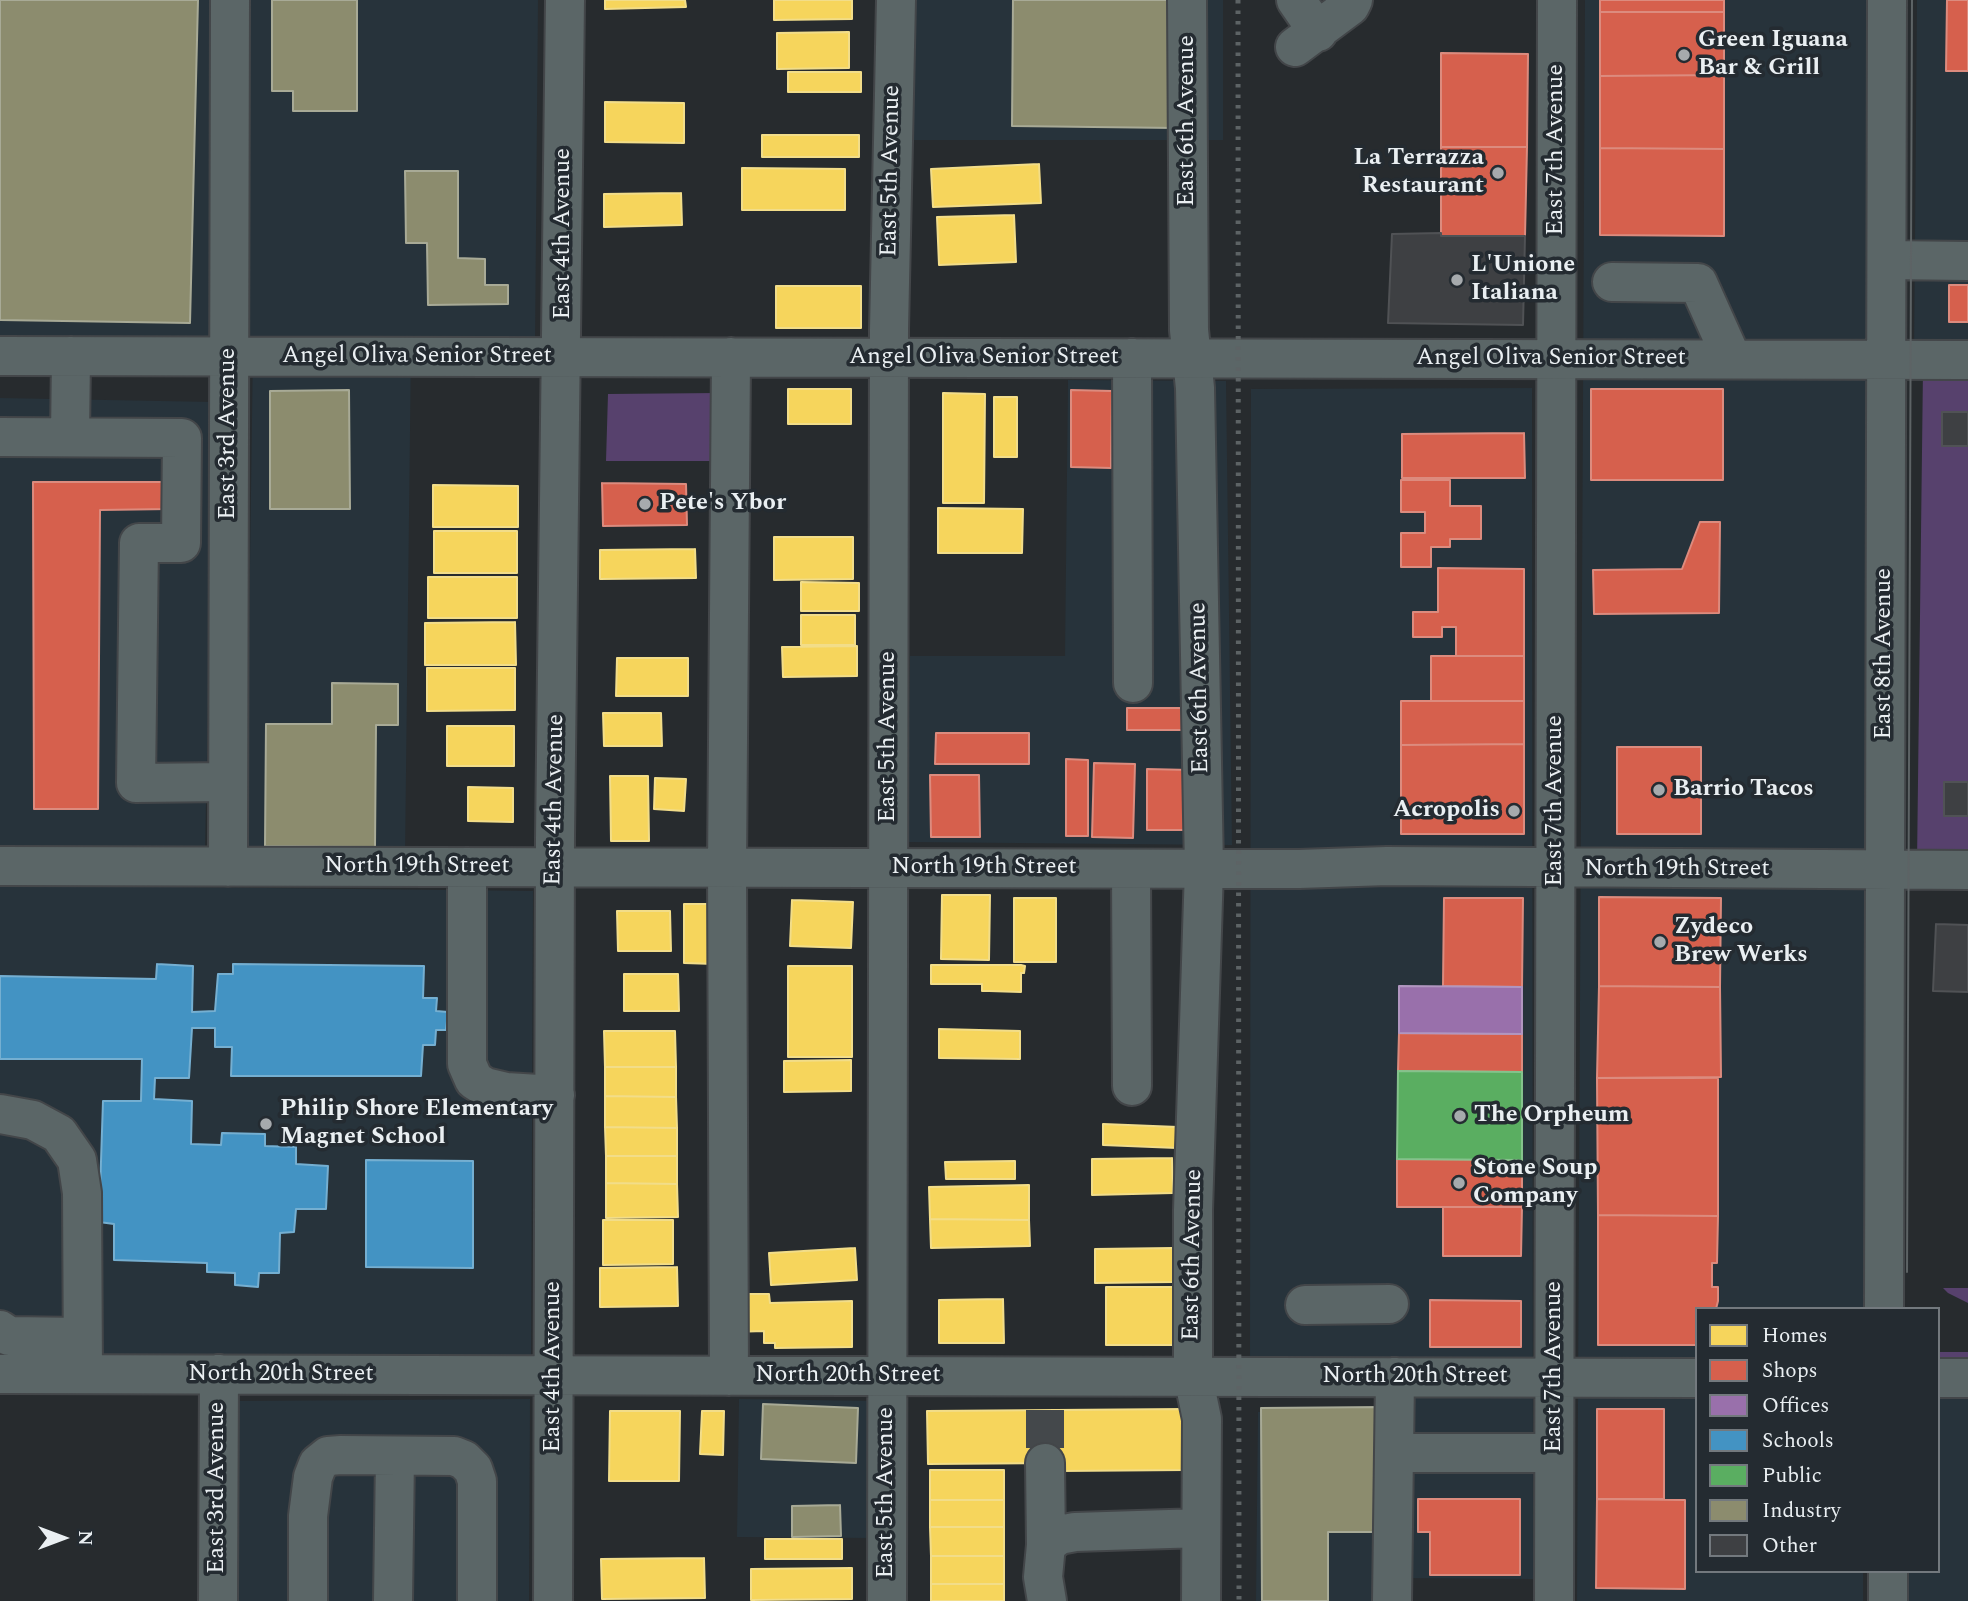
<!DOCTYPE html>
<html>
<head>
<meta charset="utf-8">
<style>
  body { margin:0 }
  #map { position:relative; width:1968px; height:1601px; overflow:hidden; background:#272b2e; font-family:Spectral,serif }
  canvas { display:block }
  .legend { position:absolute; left:1695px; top:1307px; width:245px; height:266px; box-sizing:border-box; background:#242b31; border:2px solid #73797e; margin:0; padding:9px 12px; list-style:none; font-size:21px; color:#eaeff2 }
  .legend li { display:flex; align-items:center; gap:14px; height:35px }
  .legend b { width:35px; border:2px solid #73797e }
  .north { position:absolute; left:28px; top:1503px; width:70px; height:70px; -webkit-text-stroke:5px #242b31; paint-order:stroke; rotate:90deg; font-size:19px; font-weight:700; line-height:28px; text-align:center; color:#eaeff2 }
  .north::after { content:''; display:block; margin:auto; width:24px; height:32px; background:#eaeff2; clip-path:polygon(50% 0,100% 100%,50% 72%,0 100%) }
</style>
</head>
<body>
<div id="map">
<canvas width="1968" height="1601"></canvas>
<ul class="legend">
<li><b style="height:19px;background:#f6d55c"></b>Homes</li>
<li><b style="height:19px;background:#d6604d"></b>Shops</li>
<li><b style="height:19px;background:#9970ab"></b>Offices</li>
<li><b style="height:19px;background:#4393c3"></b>Schools</li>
<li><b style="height:19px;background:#5aae61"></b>Public</li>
<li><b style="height:19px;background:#8c8c6e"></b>Industry</li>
<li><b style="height:19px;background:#3e4043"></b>Other</li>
</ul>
<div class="north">N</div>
</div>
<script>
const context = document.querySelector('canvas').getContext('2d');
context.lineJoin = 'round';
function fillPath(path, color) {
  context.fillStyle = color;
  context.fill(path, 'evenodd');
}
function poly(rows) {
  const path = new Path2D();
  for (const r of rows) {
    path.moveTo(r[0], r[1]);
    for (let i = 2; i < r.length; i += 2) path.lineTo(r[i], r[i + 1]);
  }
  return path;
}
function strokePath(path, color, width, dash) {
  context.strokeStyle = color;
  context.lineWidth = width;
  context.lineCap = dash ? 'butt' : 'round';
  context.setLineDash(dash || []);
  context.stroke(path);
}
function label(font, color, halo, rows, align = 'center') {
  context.font = font + ' Spectral,serif';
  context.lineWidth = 7;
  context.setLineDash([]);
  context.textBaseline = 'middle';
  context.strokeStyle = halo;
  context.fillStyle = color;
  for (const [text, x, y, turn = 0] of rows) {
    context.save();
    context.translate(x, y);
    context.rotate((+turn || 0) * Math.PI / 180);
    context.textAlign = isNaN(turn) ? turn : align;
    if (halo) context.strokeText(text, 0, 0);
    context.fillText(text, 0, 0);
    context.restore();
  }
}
fillPath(poly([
  [0,0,538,0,535,346,411,346,405,857,246,857,253,345,0,343],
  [900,0,1223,0,1223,140,900,140],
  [1585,0,1869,0,1864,1309,1697,1309,1697,1571,1863,1571,1863,1601,1577,1601],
  [1917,0,1968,0,1968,359,1914,358],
  [1068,380,1226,381,1232,845,907,842,910,656,1065,656],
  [1532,388,1533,1579,1397,1578,1397,1358,1250,1357,1251,389],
  [0,398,214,402,205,853,0,851],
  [0,885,533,891,531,1370,0,1356],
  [1938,1395,1968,1395,1968,1601,1909,1601,1909,1571,1938,1571],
  [530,1399,529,1601,238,1601,239,1401],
  [739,1399,874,1401,872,1538,737,1537],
  [1392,1409,1394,1601,1256,1601,1258,1412]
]), '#27333b');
fillPath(poly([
  [1923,368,1968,368,1968,864,1917,863],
  [718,393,718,461,606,461,608,394],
  [1943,1288,1968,1288,1968,1303,1948,1293],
  [1938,1352,1968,1352,1968,1362,1938,1362]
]), '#57416d');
const homes = poly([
  [605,0,685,0,686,7,605,9,605,0],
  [774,0,852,0,852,19,774,20,774,0],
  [849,32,849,68,777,69,777,33,849,32],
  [788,72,861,72,861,92,788,92,788,72],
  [605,102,684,103,684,143,605,142,605,102],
  [762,135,859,135,859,157,762,157,762,135],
  [1039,164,1041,203,933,207,931,169,1039,164],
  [742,168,845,169,845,210,742,210,742,168],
  [681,193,682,225,604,227,604,194,681,193],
  [1014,215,1016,262,939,265,937,217,1014,215],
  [776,286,861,286,861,328,776,328,776,286],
  [788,389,851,389,851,424,788,424,788,389],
  [943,393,985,394,984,503,943,503,943,393],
  [994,397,1017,397,1017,457,994,457,994,397],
  [433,485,518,486,518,527,433,527,433,485],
  [938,508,1023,509,1022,553,938,553,938,508],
  [434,531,517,531,517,573,434,573,434,531],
  [774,537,853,537,853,579,774,580,774,537],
  [695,549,696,578,600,579,600,550,695,549],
  [428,577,517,577,517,618,428,618,428,577],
  [801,582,859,583,859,611,801,611,801,582],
  [801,615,855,615,855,645,801,645,801,615],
  [515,622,516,665,425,665,425,623,515,622],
  [857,646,857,676,783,677,782,647,857,646],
  [617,658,688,658,688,696,616,696,617,658],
  [427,668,515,668,515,710,427,711,427,668],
  [603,713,661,713,662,746,604,746,603,713],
  [447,726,514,726,514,766,447,766,447,726],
  [610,776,648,776,649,841,611,841,610,776],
  [655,778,686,779,684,811,654,809,655,778],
  [468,787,513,788,513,822,468,821,468,787],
  [942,895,990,895,989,960,941,959,942,895],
  [1014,898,1056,898,1056,962,1014,962,1014,898],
  [792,900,853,902,851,948,790,946,792,900],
  [684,904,715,904,715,964,684,963,684,904],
  [617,911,670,911,671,951,618,951,617,911],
  [931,965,1021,965,1025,966,1024,973,1021,973,1021,992,989,991,982,991,982,984,931,984,931,965],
  [788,966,852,966,852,1057,788,1057,788,966],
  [624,974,678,974,679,1011,624,1011,624,974],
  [939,1029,1020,1031,1020,1059,939,1058,939,1029],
  [604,1031,675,1031,676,1067,605,1067,604,1031],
  [851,1060,851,1091,784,1092,784,1061,851,1060],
  [605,1067,676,1067,676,1097,605,1096,605,1067],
  [605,1096,676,1097,677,1128,605,1127,605,1096],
  [1103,1124,1178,1127,1177,1148,1103,1145,1103,1124],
  [605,1127,677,1128,677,1156,606,1156,605,1127],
  [606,1156,677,1156,677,1184,606,1183,606,1156],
  [1172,1158,1173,1193,1092,1195,1092,1159,1172,1158],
  [1015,1161,1015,1179,946,1179,945,1162,1015,1161],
  [606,1183,677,1184,678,1217,606,1218,606,1183],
  [1029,1185,1029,1220,930,1219,929,1187,1029,1185],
  [930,1219,1029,1220,1030,1246,931,1248,930,1219],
  [603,1220,673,1220,673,1264,603,1265,603,1220],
  [855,1248,857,1280,771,1285,769,1253,855,1248],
  [1173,1248,1173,1282,1095,1283,1095,1249,1173,1248],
  [677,1267,678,1306,600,1307,600,1268,677,1267],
  [1106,1287,1175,1287,1175,1345,1106,1345,1106,1287],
  [732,1294,769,1294,770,1303,852,1301,852,1347,775,1348,775,1343,764,1343,764,1331,732,1332,732,1294],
  [1003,1299,1004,1343,939,1343,939,1300,1003,1299],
  [1185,1409,1185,1470,1060,1471,1060,1463,928,1464,927,1411,1185,1409],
  [610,1411,680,1411,679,1481,609,1481,610,1411],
  [702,1411,724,1411,723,1455,700,1454,702,1411],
  [930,1470,1004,1470,1004,1500,930,1500,930,1470],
  [930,1500,1004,1500,1004,1527,930,1527,930,1500],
  [930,1527,1004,1527,1004,1556,931,1556,930,1527],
  [765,1539,842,1539,842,1559,765,1559,765,1539],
  [931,1556,1004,1556,1004,1584,931,1584,931,1556],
  [704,1558,705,1598,602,1599,601,1559,704,1558],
  [852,1568,852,1599,751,1600,751,1569,852,1568],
  [931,1584,1004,1584,1004,1601,931,1601,931,1584]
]);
fillPath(homes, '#f6d55c');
strokePath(homes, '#f2dd89', 2);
const shops = poly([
  [1600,0,1724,0,1724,12,1600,12,1600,0],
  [1947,0,1968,0,1968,71,1946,71,1947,0],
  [1600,12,1724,12,1724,75,1600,76,1600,12],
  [1441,53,1528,54,1527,147,1441,147,1441,53],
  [1724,75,1724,149,1600,148,1600,76,1724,75],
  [1441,147,1527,147,1525,236,1441,236,1441,147],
  [1600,148,1724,149,1724,236,1600,235,1600,148],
  [1949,285,1968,285,1968,322,1949,322,1949,285],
  [1591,389,1723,389,1723,480,1591,480,1591,389],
  [1071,390,1112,391,1111,468,1071,467,1071,390],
  [1524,433,1525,478,1402,478,1402,434,1524,433],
  [1401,480,1450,480,1450,506,1481,506,1481,539,1450,539,1450,547,1431,547,1431,567,1401,567,1401,533,1425,533,1425,512,1401,512,1401,480],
  [33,482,171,482,170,509,100,510,98,809,34,809,33,482],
  [602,483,686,484,687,525,603,526,602,483],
  [1700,522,1720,522,1719,613,1594,614,1593,570,1682,569,1700,522],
  [1438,568,1524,569,1524,656,1456,656,1456,627,1442,627,1442,637,1413,637,1413,612,1438,612,1438,568],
  [1431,656,1524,656,1524,701,1431,701,1431,656],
  [1401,701,1524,701,1524,744,1401,745,1401,701],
  [1127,708,1184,708,1184,730,1127,730,1127,708],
  [936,733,1029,733,1029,764,935,764,936,733],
  [1524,744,1524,834,1401,834,1401,745,1524,744],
  [1617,747,1701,747,1701,834,1617,834,1617,747],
  [1066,759,1088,760,1088,836,1066,836,1066,759],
  [1094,763,1135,764,1133,838,1092,837,1094,763],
  [1147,769,1190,770,1190,830,1147,830,1147,769],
  [930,775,979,775,980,837,931,837,930,775],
  [1599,897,1721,898,1720,987,1599,986,1599,897],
  [1444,898,1523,898,1522,987,1443,986,1444,898],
  [1599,986,1720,987,1721,1077,1597,1078,1599,986],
  [1399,1033,1522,1034,1522,1072,1398,1071,1399,1033],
  [1597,1078,1718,1078,1718,1216,1598,1215,1597,1078],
  [1397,1159,1522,1160,1522,1207,1397,1207,1397,1159],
  [1443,1207,1522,1207,1521,1256,1443,1256,1443,1207],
  [1598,1215,1718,1216,1717,1263,1712,1263,1712,1287,1718,1287,1718,1301,1716,1309,1697,1309,1697,1345,1598,1345,1598,1215],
  [1430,1300,1521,1301,1521,1347,1430,1347,1430,1300],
  [1597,1409,1664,1409,1664,1499,1597,1499,1597,1409],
  [1418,1499,1520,1499,1520,1575,1430,1575,1430,1532,1418,1532,1418,1499],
  [1597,1499,1685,1500,1685,1589,1596,1588,1597,1499]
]);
fillPath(shops, '#d6604d');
strokePath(shops, '#dc8b7e', 2);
const offices = poly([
  [1399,986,1522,987,1522,1034,1399,1033,1399,986]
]);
fillPath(offices, '#9970ab');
strokePath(offices, '#b196c0', 2);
const schools = poly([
  [157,964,193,966,192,1012,215,1011,218,974,233,974,233,964,424,966,423,998,437,998,436,1011,448,1012,446,1030,436,1030,435,1045,423,1045,421,1076,231,1076,232,1047,215,1047,215,1028,192,1028,189,1078,155,1078,154,1099,192,1101,191,1144,221,1145,222,1133,265,1134,265,1146,296,1147,296,1164,328,1166,326,1209,296,1209,294,1232,280,1233,279,1273,259,1273,258,1287,235,1285,235,1273,207,1272,207,1263,114,1260,114,1224,99,1222,103,1101,141,1101,142,1059,0,1059,0,976,156,979,157,964],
  [366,1160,473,1161,473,1268,366,1267,366,1160]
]);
fillPath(schools, '#4393c3');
strokePath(schools, '#75afd1', 2);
const public = poly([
  [1398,1071,1522,1072,1522,1160,1397,1159,1398,1071]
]);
fillPath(public, '#5aae61');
strokePath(public, '#85c28c', 2);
const industry = poly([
  [0,0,198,0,190,323,0,320,0,0],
  [272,0,357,0,357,111,293,111,293,91,272,91,272,0],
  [1013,0,1176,0,1175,128,1012,126,1013,0],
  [405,171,458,171,458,258,485,259,485,285,508,285,508,304,428,305,427,243,406,243,405,171],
  [349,390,350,509,270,509,270,391,349,390],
  [332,683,398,684,398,725,376,725,375,847,265,846,266,724,332,724,332,683],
  [763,1404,858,1408,856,1463,761,1459,763,1404],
  [1384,1407,1385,1532,1328,1532,1328,1601,1262,1601,1261,1408,1384,1407],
  [840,1505,841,1536,792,1537,792,1506,840,1505]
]);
fillPath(industry, '#8c8c6e');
strokePath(industry, '#a8aa96', 2);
const building = poly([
  [1441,233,1441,236,1525,236,1523,325,1388,323,1392,234,1441,233],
  [1942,412,1968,412,1968,446,1942,446,1942,412],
  [1944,782,1968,782,1968,816,1944,816,1944,782],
  [1936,924,1968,925,1968,992,1933,991,1936,924]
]);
fillPath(building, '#3e4043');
strokePath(building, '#505255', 2);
strokePath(poly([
  [1045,1410,1045,1463]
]), '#44484b', 38, [38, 19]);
const minor = poly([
  [1187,0,1189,330,1195,388,1204,869,1193,1210,1193,1376,1202,1419,1201,1601],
  [1296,0,1318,32],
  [1295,47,1350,6,1353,0],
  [1887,260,1968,261],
  [1612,282,1698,283,1732,359],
  [0,356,1968,360],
  [1132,358,1133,683],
  [0,437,182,438,181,543,139,543,136,783,228,782],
  [70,437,71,356],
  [0,866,1299,869,1387,866,1968,870],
  [228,867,230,0],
  [467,867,467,1064,474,1080,485,1087,506,1092,555,1095],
  [1131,869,1132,1086],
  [0,1114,33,1120,59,1134,77,1160,82,1193,83,1374],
  [1305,1305,1389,1304],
  [1884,1309,1887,0],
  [0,1330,9,1336,82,1337],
  [0,1374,1697,1378],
  [729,1376,727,868,731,357],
  [1938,1378,1968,1378],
  [1394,1453,1554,1453],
  [1045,1463,1046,1545],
  [218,1601,219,1374],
  [308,1601,308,1516,313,1477,318,1464,328,1456,341,1455,454,1456,464,1460,473,1469,477,1481,477,1601],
  [393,1601,395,1456],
  [553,1601,555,837,565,0],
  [887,1601,889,330,896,0],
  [1047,1601,1043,1577,1046,1545,1059,1535,1075,1532,1201,1528],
  [1392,1601,1395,1377],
  [1554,1601,1557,0],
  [1888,1601,1888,1571]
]);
strokePath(minor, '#434649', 42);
strokePath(minor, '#5b6667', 38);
strokePath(poly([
  [1907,1272,1912,0]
]), '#5d6365', 2);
strokePath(poly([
  [1238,0,1239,1601]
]), '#5d6365', 5, [3.5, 7]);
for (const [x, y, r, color] of [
  [1684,55,7,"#a6aaad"],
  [1498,173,7,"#a6aaad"],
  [1457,280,7,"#a6aaad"],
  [645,504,7,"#a6aaad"],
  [1659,790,7,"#a6aaad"],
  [1514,811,7,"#a6aaad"],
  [1660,942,7,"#a6aaad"],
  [1460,1116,7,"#a6aaad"],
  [266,1124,7,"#a6aaad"],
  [1459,1183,7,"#a6aaad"]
]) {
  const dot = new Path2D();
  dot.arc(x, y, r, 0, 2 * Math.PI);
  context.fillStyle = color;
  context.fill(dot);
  strokePath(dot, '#242b31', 2.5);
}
label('bold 24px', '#eaeff2', '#242b31', [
  ["Green Iguana",1698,41],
  ["Bar & Grill",1698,69],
  ["La Terrazza",1484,159,"right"],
  ["Restaurant",1484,187,"right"],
  ["L'Unione",1471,266],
  ["Italiana",1471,294],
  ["Pete's Ybor",659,504],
  ["Barrio Tacos",1673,790],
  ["Acropolis",1500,811,"right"],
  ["Zydeco",1674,928],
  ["Brew Werks",1674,956],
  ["Philip Shore Elementary",280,1110],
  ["Magnet School",280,1138],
  ["The Orpheum",1474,1116],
  ["Stone Soup",1473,1169],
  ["Company",1473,1197]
], 'left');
label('24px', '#eaeff2', '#242b31', [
  ["East 6th Avenue",1188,121,-90],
  ["East 7th Avenue",1557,150,-90],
  ["East 5th Avenue",892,171,-89],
  ["East 4th Avenue",564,234,-90],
  ["Angel Oliva Senior Street",417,357],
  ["Angel Oliva Senior Street",984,358],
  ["Angel Oliva Senior Street",1551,359],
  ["East 3rd Avenue",229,434,-90],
  ["East 8th Avenue",1885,654,-90],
  ["East 6th Avenue",1201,688,-91],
  ["East 5th Avenue",889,737,-90],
  ["East 4th Avenue",556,800,-89],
  ["East 7th Avenue",1556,801,-90],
  ["North 19th Street",417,867],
  ["North 19th Street",984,868],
  ["North 19th Street",1677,870],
  ["East 6th Avenue",1194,1255,-89],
  ["East 4th Avenue",554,1367,-90],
  ["East 7th Avenue",1555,1367,-90],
  ["North 20th Street",281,1375],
  ["North 20th Street",848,1376],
  ["North 20th Street",1415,1377],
  ["East 3rd Avenue",218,1488,-90],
  ["East 5th Avenue",887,1493,-90]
]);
</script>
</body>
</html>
